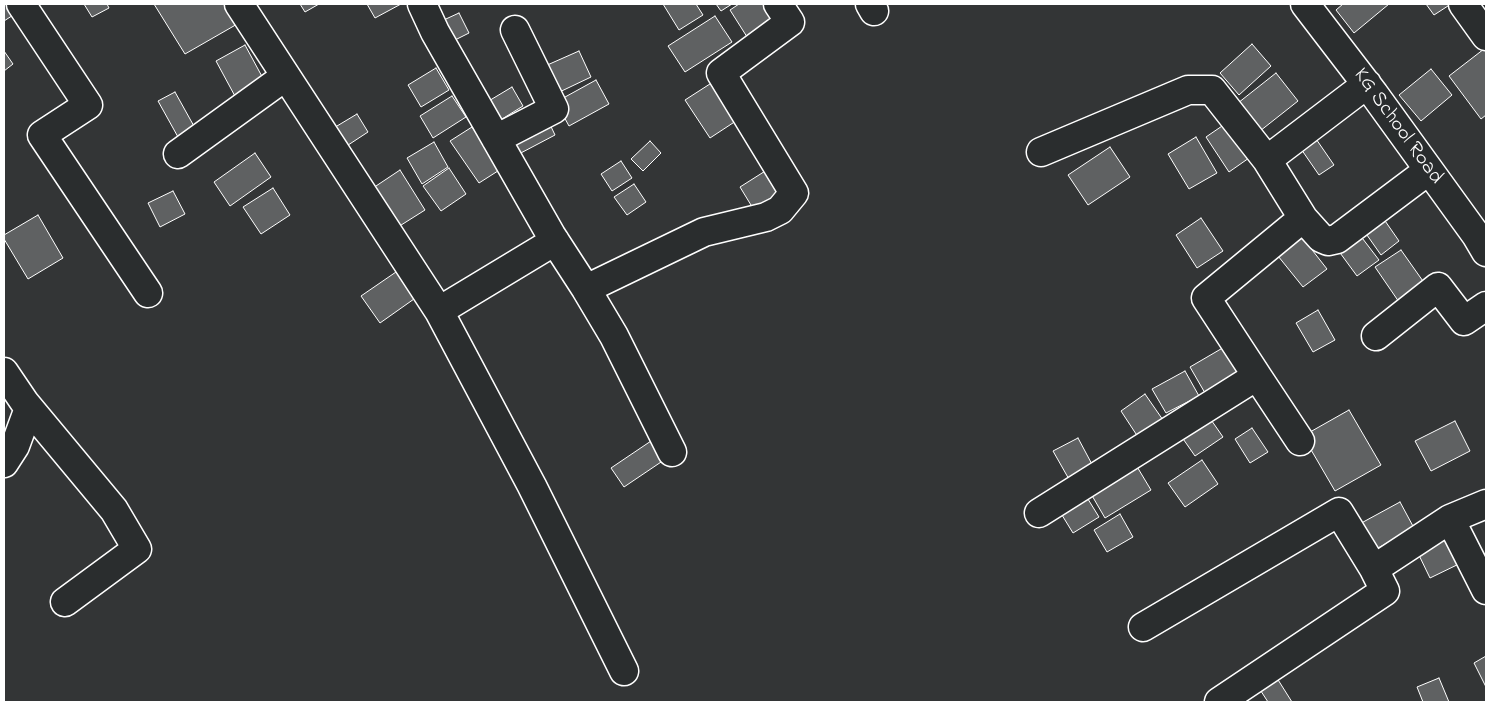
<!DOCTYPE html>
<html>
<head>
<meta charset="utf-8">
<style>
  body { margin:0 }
  #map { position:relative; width:1490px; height:706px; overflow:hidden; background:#333536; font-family:"Indie Flower",sans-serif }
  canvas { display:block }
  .frame { position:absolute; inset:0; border:5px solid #fff; pointer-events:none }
</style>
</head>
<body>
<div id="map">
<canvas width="1490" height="706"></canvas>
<div class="frame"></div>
</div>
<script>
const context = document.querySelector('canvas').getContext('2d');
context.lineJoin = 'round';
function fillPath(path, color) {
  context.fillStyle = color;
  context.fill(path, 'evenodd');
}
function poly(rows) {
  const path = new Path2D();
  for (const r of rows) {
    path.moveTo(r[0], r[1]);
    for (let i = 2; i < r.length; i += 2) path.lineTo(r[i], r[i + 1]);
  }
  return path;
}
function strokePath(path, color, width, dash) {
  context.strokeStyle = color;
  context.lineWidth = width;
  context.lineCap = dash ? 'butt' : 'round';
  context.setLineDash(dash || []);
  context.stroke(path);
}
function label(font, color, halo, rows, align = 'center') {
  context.font = font + ' "Indie Flower",sans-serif';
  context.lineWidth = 5;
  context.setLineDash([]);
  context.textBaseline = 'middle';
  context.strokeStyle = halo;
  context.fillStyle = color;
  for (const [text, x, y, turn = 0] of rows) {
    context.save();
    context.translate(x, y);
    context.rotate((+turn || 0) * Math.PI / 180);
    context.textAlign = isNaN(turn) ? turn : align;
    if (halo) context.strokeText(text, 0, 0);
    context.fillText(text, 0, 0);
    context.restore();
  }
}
const building = poly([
  [4,4,17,4,21,10,4,21,4,4],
  [84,4,107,4,109,8,92,17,84,4],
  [154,4,228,4,239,23,185,54,154,4],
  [300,4,319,4,305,12,300,4],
  [367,4,401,4,375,18,367,4],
  [663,4,696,4,703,15,679,30,663,4],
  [716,4,732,4,721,11,716,4],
  [739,4,763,4,775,22,749,40,730,10,739,4],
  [1343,4,1389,4,1354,33,1336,10,1343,4],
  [1426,4,1451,4,1434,15,1426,4],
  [459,13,469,33,445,45,435,24,459,13],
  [715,16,732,42,685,72,668,46,715,16],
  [1252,44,1271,66,1239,95,1220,73,1252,44],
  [245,45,265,82,236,98,216,61,245,45],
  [1484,49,1486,52,1486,115,1481,119,1449,76,1484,49],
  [4,51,13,64,4,71,4,51],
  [579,51,591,77,549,97,536,70,579,51],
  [436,68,449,90,421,107,408,85,436,68],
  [1431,69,1452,95,1421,121,1399,95,1431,69],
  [1276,73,1298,101,1260,131,1238,103,1276,73],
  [596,80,609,104,569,126,556,102,596,80],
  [713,82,739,119,710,138,685,100,713,82],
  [512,87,523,106,494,124,482,105,512,87],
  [175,92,195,128,178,137,158,101,175,92],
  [452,96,466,117,433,138,420,116,452,96],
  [357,114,368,132,339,151,327,132,357,114],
  [546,116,555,135,517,155,507,136,546,116],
  [1225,124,1249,158,1229,172,1206,137,1225,124],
  [472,127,501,169,479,183,450,141,472,127],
  [1314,136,1334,165,1319,175,1299,146,1314,136],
  [1196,137,1217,173,1189,189,1168,154,1196,137],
  [650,141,661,153,643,171,631,159,650,141],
  [434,142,448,167,422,184,407,158,434,142],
  [1110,147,1130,177,1088,205,1068,175,1110,147],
  [255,153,271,177,230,206,214,182,255,153],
  [621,161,632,178,612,191,601,174,621,161],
  [449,168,466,194,441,211,423,186,449,168],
  [770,168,784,191,754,210,740,187,770,168],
  [400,170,425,210,398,227,373,188,400,170],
  [634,184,646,202,627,215,614,197,634,184],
  [273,188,290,215,261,234,243,207,273,188],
  [173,191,185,214,160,227,148,203,173,191],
  [38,215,63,258,28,279,4,239,4,235,38,215],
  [1381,215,1399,241,1381,255,1362,228,1381,215],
  [1201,218,1223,251,1197,268,1176,235,1201,218],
  [1356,230,1379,260,1357,276,1335,246,1356,230],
  [1302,237,1327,269,1303,287,1278,256,1302,237],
  [1401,250,1425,284,1399,302,1375,267,1401,250],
  [396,272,414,299,380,323,361,296,396,272],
  [1318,310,1335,340,1313,352,1296,323,1318,310],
  [1226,346,1242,373,1205,393,1190,367,1226,346],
  [1185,371,1199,396,1166,413,1152,389,1185,371],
  [1145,394,1163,420,1138,437,1121,411,1145,394],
  [1349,410,1381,465,1335,491,1303,436,1349,410],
  [1207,414,1223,437,1195,456,1179,433,1207,414],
  [1455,421,1470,451,1431,471,1415,441,1455,421],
  [1252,428,1268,452,1250,463,1235,439,1252,428],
  [1078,438,1094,468,1070,481,1053,451,1078,438],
  [654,439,667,458,624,487,611,468,654,439],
  [1133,460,1151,490,1105,518,1087,487,1133,460],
  [1202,460,1218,484,1185,507,1168,483,1202,460],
  [1083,491,1099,517,1073,533,1057,507,1083,491],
  [1400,502,1414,528,1369,553,1354,527,1400,502],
  [1120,514,1133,537,1107,552,1094,530,1120,514],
  [1449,533,1463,562,1430,578,1416,549,1449,533],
  [1486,656,1486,687,1474,663,1486,656],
  [1275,675,1292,702,1268,702,1257,685,1275,675],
  [1439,678,1449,702,1423,702,1417,687,1439,678]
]);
fillPath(building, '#5f6162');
strokePath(building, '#fff', 1);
const minor = poly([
  [21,4,88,105,42,135,148,293],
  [239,4,439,311,532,486,624,671],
  [422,4,435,32,551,235,586,289,614,336,672,452],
  [870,4,874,11],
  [1305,4,1374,94,1476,235,1486,252],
  [1463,4,1486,36],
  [496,139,554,109,515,30],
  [178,154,286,76],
  [1267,160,1367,84],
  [1303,218,1321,238,1328,241,1337,239,1429,170],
  [586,289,704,232,766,217,780,210,794,193,721,73,790,22,778,4],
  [439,311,555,241],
  [1376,336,1438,287,1464,321,1486,306],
  [4,372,25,403,114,510,137,549,65,602],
  [1257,376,1300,441],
  [4,463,15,446,29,408],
  [1039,513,1257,376,1206,298,1303,218,1267,160,1212,90,1188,90,1041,152],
  [1450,519,1486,504],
  [1374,569,1450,519,1486,590],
  [1143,627,1339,512,1374,569,1385,591,1219,702]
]);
strokePath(minor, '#fff', 31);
strokePath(minor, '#2a2d2e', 28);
label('21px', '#fff', '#2a2d2e', [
  ["KG School Road",1397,127,54]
]);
</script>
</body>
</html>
